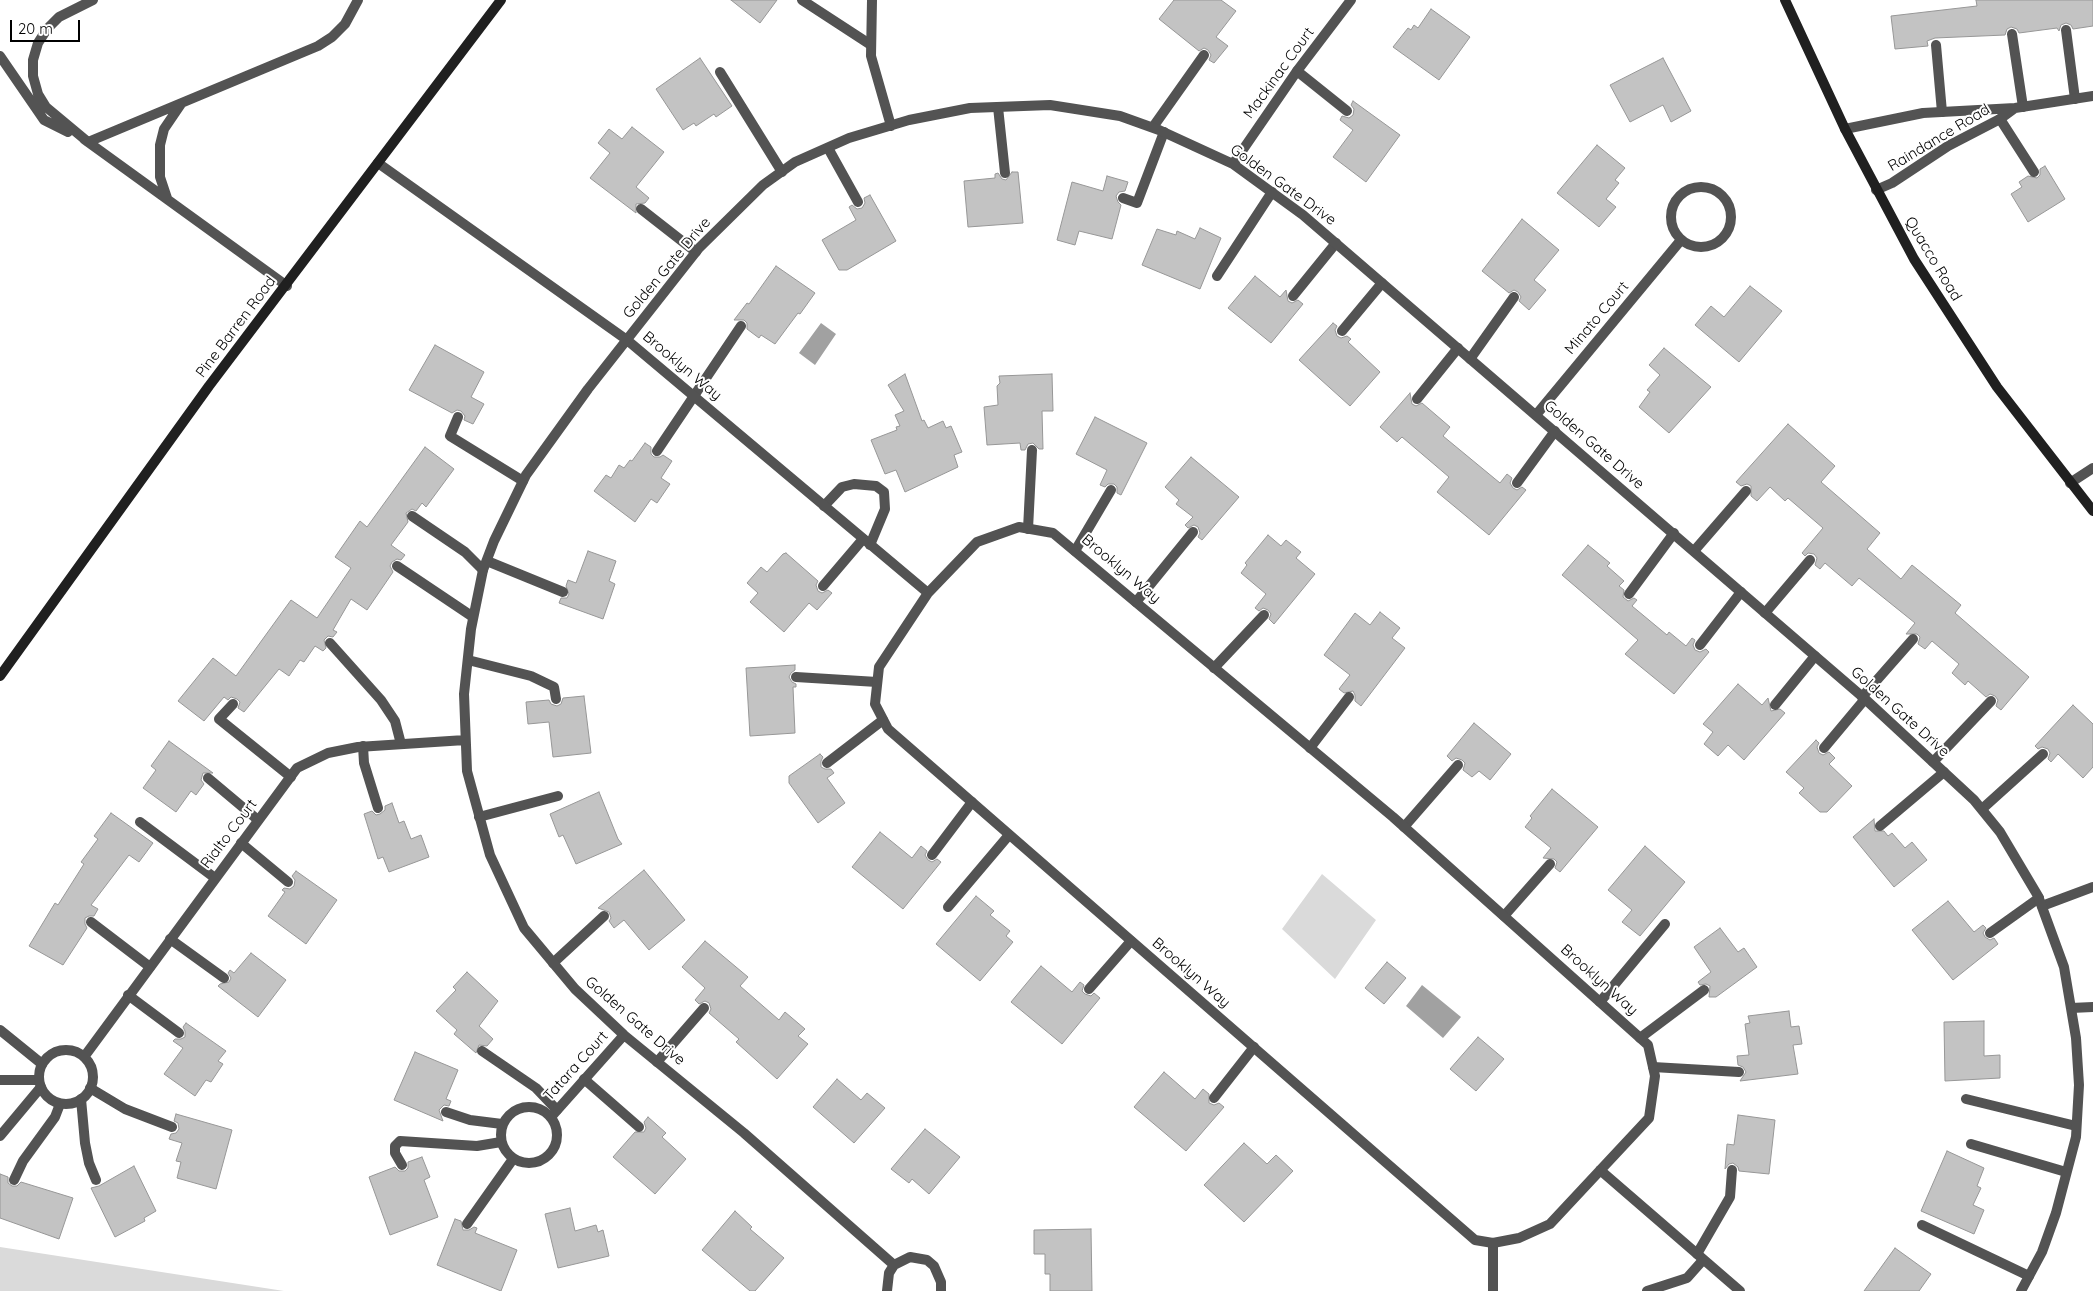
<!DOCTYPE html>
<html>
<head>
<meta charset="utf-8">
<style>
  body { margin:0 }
  #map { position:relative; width:2093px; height:1291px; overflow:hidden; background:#fff; font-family:Quicksand,sans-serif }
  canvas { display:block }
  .scale { position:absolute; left:10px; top:20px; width:70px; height:22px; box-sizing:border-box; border:2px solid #000; border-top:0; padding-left:6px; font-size:15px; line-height:18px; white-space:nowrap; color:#000; -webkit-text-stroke:4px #fff; paint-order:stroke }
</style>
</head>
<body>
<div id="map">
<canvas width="2093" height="1291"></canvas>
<div class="scale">20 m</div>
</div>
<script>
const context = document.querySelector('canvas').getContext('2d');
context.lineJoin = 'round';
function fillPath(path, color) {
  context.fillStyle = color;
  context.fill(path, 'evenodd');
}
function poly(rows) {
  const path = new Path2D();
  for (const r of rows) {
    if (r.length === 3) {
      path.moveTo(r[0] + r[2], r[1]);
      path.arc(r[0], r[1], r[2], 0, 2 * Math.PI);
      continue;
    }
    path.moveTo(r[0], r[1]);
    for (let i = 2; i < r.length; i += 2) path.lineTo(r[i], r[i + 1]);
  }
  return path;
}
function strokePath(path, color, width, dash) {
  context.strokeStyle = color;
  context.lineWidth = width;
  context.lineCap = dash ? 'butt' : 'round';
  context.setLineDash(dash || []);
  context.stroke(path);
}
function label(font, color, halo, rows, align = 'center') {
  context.font = font + ' Quicksand,sans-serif';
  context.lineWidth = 4;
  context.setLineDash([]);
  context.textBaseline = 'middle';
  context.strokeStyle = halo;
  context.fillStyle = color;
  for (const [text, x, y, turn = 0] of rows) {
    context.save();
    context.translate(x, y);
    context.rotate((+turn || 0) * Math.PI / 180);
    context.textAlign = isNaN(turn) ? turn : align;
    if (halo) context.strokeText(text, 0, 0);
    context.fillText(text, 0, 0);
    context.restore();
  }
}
fillPath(poly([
  [1322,874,1376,920,1335,979,1282,929],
  [0,1247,284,1291,0,1291]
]), '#dadada');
fillPath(poly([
  [821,323,836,334,815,365,799,353],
  [1422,985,1461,1017,1443,1038,1406,1006]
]), '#a1a1a1');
const building = poly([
  [731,0,777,0,760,23,731,0],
  [1174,0,1221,0,1236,11,1216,37,1228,46,1214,63,1209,60,1211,55,1208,50,1204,48,1199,51,1159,19,1174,0],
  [1976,0,2093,0,2093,26,2073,29,2071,25,2066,23,2061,25,2059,31,2057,28,2019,33,2017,29,2011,27,2007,29,2005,35,1935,38,1927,41,1928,46,1895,49,1891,16,1977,6,1976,0],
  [1431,9,1470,37,1439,80,1393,47,1408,28,1411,30,1414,25,1418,28,1431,9],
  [700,58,732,106,716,117,714,114,696,126,694,123,683,130,656,89,700,58],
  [1663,58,1691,111,1671,122,1663,105,1630,122,1610,85,1663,58],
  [1353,101,1400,135,1366,182,1333,157,1353,130,1340,120,1342,116,1349,118,1353,115,1354,109,1351,105,1353,101],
  [632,127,664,152,636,187,649,198,645,203,636,204,636,213,590,178,610,153,598,143,609,129,622,139,632,127],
  [1597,145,1625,168,1615,180,1619,183,1606,199,1616,207,1599,227,1557,193,1597,145],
  [2045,166,2065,199,2028,222,2011,194,2022,187,2019,182,2028,176,2037,178,2040,175,2040,169,2045,166],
  [1012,172,1018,172,1023,223,968,227,964,181,995,178,995,174,998,173,1002,179,1006,180,1012,172],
  [1107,176,1128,182,1125,191,1119,192,1116,196,1118,202,1121,205,1112,239,1079,231,1075,245,1057,240,1072,182,1103,191,1107,176],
  [870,195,896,241,847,270,839,270,822,240,856,220,849,207,852,205,857,209,862,208,865,203,864,198,870,195],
  [1522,219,1559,250,1534,280,1546,290,1529,310,1519,301,1521,297,1518,292,1514,290,1509,293,1482,271,1522,219],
  [1200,228,1221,238,1200,289,1142,265,1157,229,1176,235,1177,231,1195,239,1200,228],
  [776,266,815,293,800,314,798,313,775,344,761,335,759,338,747,329,747,323,744,320,734,320,747,303,749,304,776,266],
  [1255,276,1280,297,1286,290,1288,301,1292,303,1298,300,1303,304,1271,343,1228,308,1255,276],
  [1750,286,1782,311,1739,362,1695,325,1711,306,1724,317,1750,286],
  [1333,323,1337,326,1335,330,1337,336,1341,338,1347,336,1351,339,1348,342,1380,372,1350,406,1299,360,1333,323],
  [435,345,484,372,471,397,484,404,473,424,464,420,465,416,461,411,457,410,452,413,409,390,435,345],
  [1664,348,1711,387,1669,433,1639,407,1650,392,1647,390,1660,375,1649,365,1664,348],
  [905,374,922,421,924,420,928,428,943,421,946,428,951,426,962,452,954,455,958,467,905,492,896,470,885,474,871,440,897,430,896,427,900,426,895,415,904,411,888,385,905,374],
  [1052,374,1053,411,1042,411,1043,449,1039,449,1033,443,1028,444,1025,450,1021,450,1020,443,987,445,984,407,998,405,997,386,1000,383,999,376,1052,374],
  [1410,393,1412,404,1416,406,1422,403,1450,427,1443,436,1500,483,1507,474,1512,478,1510,483,1513,488,1517,490,1522,487,1526,490,1489,535,1437,492,1449,477,1402,437,1397,442,1380,427,1410,393],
  [1095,417,1147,443,1121,495,1117,493,1117,487,1114,484,1108,484,1105,487,1100,485,1107,470,1076,454,1095,417],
  [1788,424,1835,466,1821,482,1880,533,1867,549,1901,579,1912,565,1961,605,1955,613,2029,677,2001,710,1996,706,1998,700,1995,696,1990,694,1986,697,1968,681,1965,685,1952,673,1959,664,1932,641,1925,649,1918,644,1920,637,1917,634,1906,634,1915,623,1859,578,1852,586,1825,563,1820,569,1815,565,1817,558,1814,554,1808,553,1805,556,1802,553,1823,528,1788,498,1785,501,1770,487,1757,501,1751,496,1751,486,1747,484,1741,486,1736,482,1788,424],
  [645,443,651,447,651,454,654,457,660,457,663,455,672,461,661,478,670,484,657,503,651,499,635,522,594,491,606,475,611,478,619,465,624,468,630,460,632,461,645,443],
  [425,447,454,469,426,507,422,503,416,511,412,509,406,513,408,522,391,545,405,555,401,560,397,559,392,562,390,566,393,572,367,610,351,599,333,630,337,632,333,637,328,636,324,640,326,648,323,651,315,646,304,662,300,660,289,676,279,669,244,712,238,708,240,702,237,699,231,697,228,700,224,697,204,721,178,701,213,658,236,676,291,600,317,618,351,568,335,557,360,521,367,527,425,447],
  [1191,457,1239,497,1202,540,1198,537,1200,533,1198,527,1194,525,1188,528,1185,525,1193,517,1176,504,1179,500,1165,487,1191,457],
  [1268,535,1281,546,1286,540,1301,552,1296,558,1315,574,1274,624,1269,619,1271,614,1268,610,1263,608,1259,611,1255,608,1266,594,1241,573,1247,565,1245,563,1268,535],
  [1588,545,1610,563,1607,566,1624,581,1619,586,1624,590,1623,597,1628,601,1634,598,1637,600,1632,606,1667,635,1669,632,1686,646,1692,638,1695,640,1693,645,1695,650,1700,652,1706,649,1709,652,1674,694,1625,654,1638,640,1562,575,1588,545],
  [588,551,616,561,609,581,615,584,603,619,559,603,561,598,567,598,569,594,566,586,568,580,576,583,588,551],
  [786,553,818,581,816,585,818,591,822,593,828,590,832,593,817,610,809,603,784,632,750,602,758,593,747,583,761,567,767,572,783,554,786,553],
  [1380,612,1400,628,1392,638,1405,648,1361,706,1355,701,1355,695,1353,691,1344,693,1339,689,1350,675,1324,655,1355,613,1370,625,1380,612],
  [795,665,795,670,791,673,789,677,792,682,796,684,796,687,793,687,795,733,750,736,746,668,795,665],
  [1738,684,1762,705,1768,698,1771,711,1780,709,1785,713,1744,760,1728,745,1718,756,1704,744,1713,732,1703,724,1738,684],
  [584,696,591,753,553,757,549,722,528,724,526,702,549,700,551,704,557,706,561,704,563,698,584,696],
  [2073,705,2093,724,2093,767,2083,778,2058,754,2051,762,2048,759,2050,753,2048,749,2042,747,2038,749,2035,746,2073,705],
  [1474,723,1511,754,1490,780,1479,771,1472,777,1463,770,1465,763,1462,760,1456,758,1452,761,1447,756,1474,723],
  [1816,740,1819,743,1817,747,1819,753,1823,755,1829,752,1835,758,1829,764,1852,786,1827,812,1820,812,1799,793,1804,788,1786,772,1816,740],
  [169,741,213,773,203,773,201,780,204,784,196,795,191,791,176,812,143,788,156,770,151,766,169,741],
  [820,754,823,757,821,761,821,767,825,769,831,769,834,773,827,778,845,803,818,823,789,783,789,776,820,754],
  [1552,789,1598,827,1560,872,1555,868,1557,862,1554,859,1543,858,1551,848,1525,827,1532,818,1530,816,1552,789],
  [599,792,618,839,622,844,576,864,563,835,559,837,550,814,599,792],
  [392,803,399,823,404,821,411,839,421,835,429,857,389,872,383,857,378,859,364,814,372,811,376,815,380,814,385,810,385,806,392,803],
  [111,813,153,843,139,862,129,855,91,905,98,909,94,916,89,916,85,918,85,924,87,928,63,965,29,946,55,903,58,905,84,864,81,862,98,839,94,836,111,813],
  [1874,819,1875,831,1884,831,1888,836,1892,833,1905,848,1912,842,1927,860,1894,887,1853,837,1874,819],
  [880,832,912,858,921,846,927,851,925,855,928,860,932,862,937,859,941,862,903,909,852,867,880,832],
  [1645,846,1685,882,1640,936,1622,922,1632,910,1608,890,1645,846],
  [644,870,685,920,649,950,624,920,614,928,609,921,611,918,609,912,598,908,644,870],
  [296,871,337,900,306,944,268,916,285,892,282,890,284,888,290,889,294,886,295,880,292,876,296,871],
  [976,896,994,911,990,915,1010,931,1006,936,1013,942,980,981,936,944,976,896],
  [1948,901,1974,932,1983,925,1986,928,1983,933,1985,937,1990,940,1994,938,1998,944,1953,980,1912,930,1948,901],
  [1720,928,1738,952,1744,948,1757,967,1716,997,1709,997,1710,986,1706,984,1700,985,1698,982,1711,972,1694,947,1720,928],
  [705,941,748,977,740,986,779,1020,785,1012,805,1029,798,1036,808,1044,777,1079,736,1042,739,1039,709,1013,711,1009,709,1003,705,1001,699,1004,695,1000,705,988,682,967,705,941],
  [251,953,286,980,258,1017,218,986,220,984,229,982,231,978,228,973,230,970,234,973,251,953],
  [1387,962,1406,978,1384,1004,1365,988,1387,962],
  [1041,966,1072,992,1080,982,1084,985,1082,991,1085,994,1091,996,1094,993,1100,998,1062,1044,1011,1002,1041,966],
  [467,972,498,1001,479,1026,493,1039,487,1046,479,1045,476,1053,454,1034,457,1030,436,1011,456,990,453,987,467,972],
  [1789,1011,1791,1027,1799,1026,1802,1044,1793,1045,1798,1074,1740,1081,1746,1072,1743,1067,1738,1065,1737,1056,1749,1055,1745,1024,1750,1023,1748,1016,1789,1011],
  [1984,1021,1984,1056,2000,1055,2000,1078,1945,1081,1944,1022,1984,1021],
  [186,1023,226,1051,218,1061,223,1064,211,1082,206,1080,195,1096,164,1074,183,1048,173,1041,175,1039,181,1039,185,1037,185,1031,183,1027,186,1023],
  [1478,1037,1504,1059,1476,1091,1450,1069,1478,1037],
  [415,1052,458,1070,446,1099,451,1101,449,1106,444,1105,439,1110,443,1121,394,1100,415,1052],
  [1164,1072,1195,1099,1203,1089,1209,1094,1209,1103,1214,1105,1219,1103,1224,1107,1186,1151,1134,1107,1164,1072],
  [837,1079,861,1100,867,1093,885,1108,854,1143,813,1107,837,1079],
  [176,1114,232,1130,216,1189,177,1178,181,1162,176,1161,182,1143,169,1139,171,1134,176,1133,179,1129,178,1123,174,1121,176,1114],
  [1738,1115,1775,1120,1769,1174,1739,1171,1738,1167,1733,1163,1729,1164,1725,1169,1727,1144,1734,1145,1738,1115],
  [648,1117,666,1133,662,1137,686,1159,655,1194,613,1157,635,1132,644,1132,646,1128,644,1122,648,1117],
  [925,1129,960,1157,929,1194,912,1179,909,1183,891,1169,925,1129],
  [1244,1143,1267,1164,1276,1155,1293,1171,1244,1222,1204,1185,1244,1143],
  [1947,1151,1984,1168,1977,1186,1981,1188,1973,1205,1984,1210,1974,1234,1921,1211,1947,1151],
  [422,1157,430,1177,424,1180,438,1217,390,1235,369,1177,395,1167,399,1171,405,1171,408,1168,408,1162,422,1157],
  [134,1166,156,1211,144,1218,145,1221,115,1237,91,1188,99,1186,134,1166],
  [0,1174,8,1177,8,1183,12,1186,17,1186,21,1182,73,1198,59,1239,0,1218,0,1174],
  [570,1208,575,1231,596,1225,598,1232,603,1230,609,1256,558,1268,545,1214,570,1208],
  [735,1211,752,1227,750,1229,784,1258,755,1291,750,1291,702,1250,735,1211],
  [455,1219,461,1221,463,1230,469,1230,474,1227,477,1228,475,1233,517,1250,501,1291,437,1265,455,1219],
  [1091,1229,1092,1291,1050,1291,1050,1274,1045,1274,1045,1254,1034,1254,1034,1230,1091,1229],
  [1895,1248,1931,1274,1919,1291,1864,1291,1895,1248]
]);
fillPath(building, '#c3c3c3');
strokePath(building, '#979797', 1);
strokePath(poly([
  [93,0,59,17,47,29,38,43,33,60,33,76,38,94,46,107,88,142,287,286],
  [802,0,871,45],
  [2066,30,2075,99],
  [2012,34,2023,107],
  [1936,45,1942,112],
  [0,56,44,120,68,132],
  [1297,71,1347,111],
  [720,72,782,172],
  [998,107,1005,173],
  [2000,119,2034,172],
  [1153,127,1204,55],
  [84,139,88,142,318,46,332,37,345,24,358,0],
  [828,148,858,202],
  [167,198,160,177,160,145,164,129,181,104],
  [1123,198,1137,203,1164,132],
  [641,209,696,252],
  [1217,276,1272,192],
  [1293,296,1336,243],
  [1342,331,1382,283],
  [1470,359,1514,297],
  [1417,399,1458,348],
  [458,417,450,436,523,481],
  [657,451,741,326],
  [1517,483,1555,431],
  [824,506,842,487,854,484,876,486,884,492,885,509,870,545],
  [412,516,465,552,483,570],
  [1028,529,1032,450],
  [1075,551,1111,490],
  [1694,551,1746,491],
  [487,561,563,592],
  [397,566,473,617],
  [823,586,863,539],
  [1629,594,1674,533],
  [1136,602,1193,532],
  [1765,613,1810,560],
  [330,643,381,700,395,721,401,744],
  [1700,645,1741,592],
  [468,660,531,676,554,687,556,699],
  [1214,668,1264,615],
  [796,677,877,682],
  [1862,697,1913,639],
  [233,704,219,719,291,777],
  [1775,705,1815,656],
  [363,746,364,763,378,808],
  [1310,748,1349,697],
  [1824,748,1865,699],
  [1933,762,1991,701],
  [827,763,883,720],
  [208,778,258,820],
  [1982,809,2043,754],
  [479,817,558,796],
  [140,822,215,878],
  [1880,826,1944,772],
  [1404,827,1458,765],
  [241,843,288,882],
  [932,855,972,802],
  [2042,906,2093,887],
  [948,907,1009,835],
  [1504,916,1550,864],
  [91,922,150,967],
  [1990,933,2039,898],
  [170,939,224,978],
  [553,963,604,916],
  [1089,989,1131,941],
  [128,995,179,1033],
  [1600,1002,1665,924],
  [0,1030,42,1064],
  [1640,1038,1704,990],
  [482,1051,536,1088,557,1110],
  [657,1062,704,1008],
  [1653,1067,1739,1072],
  [584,1079,639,1127],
  [0,1080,39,1080],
  [90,1088,125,1109,172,1127],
  [1214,1098,1254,1047],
  [81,1099,85,1143,89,1163,96,1180],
  [1966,1099,2076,1126],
  [446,1112,470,1120,502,1124],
  [0,1136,41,1087],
  [1971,1144,2066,1172],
  [402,1165,395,1153,395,1146,400,1141,477,1146,501,1142],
  [14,1180,23,1161,55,1117,60,1104],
  [467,1224,513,1159],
  [1922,1225,2029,1276],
  [1697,1254,1730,1197,1732,1170],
  [1493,1291,1493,1243],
  [1647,1291,1687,1278,1703,1260]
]), '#535353', 10);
strokePath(poly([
  [872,0,871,56,891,126],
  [1845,129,1923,113,2015,108,2093,96],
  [378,163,627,340,928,593],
  [1233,164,1297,71,1351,0],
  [1701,217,30],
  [1876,190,1892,183,1948,146,2000,119,2015,108],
  [1536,415,1681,240],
  [2070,483,2093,468],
  [1019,527,1053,533,1393,817,1648,1045,1655,1076,1649,1118,1550,1224,1519,1238,1493,1243,1475,1240,888,729,875,704,879,667,928,593,977,542,1019,527],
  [2071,1008,2093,1007],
  [66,1077,27],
  [84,1057,297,768,328,753,358,747,465,740],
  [529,1135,28],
  [551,1117,624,1035],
  [1600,1170,1740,1291],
  [894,1265,744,1133,624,1035,575,989,524,928,490,855,467,771,464,694,471,629,483,570,494,541,526,475,588,389,699,248,763,185,795,162,849,138,909,120,970,108,1050,105,1120,116,1159,130,1233,164,1303,215,1865,699,1974,800,2000,832,2038,896,2064,967,2076,1038,2079,1085,2076,1137,2056,1213,2042,1252,2021,1291],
  [887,1291,889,1273,894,1265,910,1257,927,1260,934,1266,941,1282,941,1291]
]), '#535353', 10);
strokePath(poly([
  [1785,0,1845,129,1914,259,1997,387,2093,511],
  [0,676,209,386,501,0]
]), '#202020', 10);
label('15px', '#000', '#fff', [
  ["Mackinac Court",1279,73,-54],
  ["Raindance Road",1939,138,-31],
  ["Golden Gate Drive",1283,185,36],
  ["Quacco Road",1933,259,59],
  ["Golden Gate Drive",667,268,-50],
  ["Minato Court",1597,318,-50],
  ["Pine Barren Road",236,327,-53],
  ["Brooklyn Way",682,366,40],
  ["Golden Gate Drive",1594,445,41],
  ["Brooklyn Way",1121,569,40],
  ["Golden Gate Drive",1900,712,42],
  ["Rialto Court",229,834,-53],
  ["Brooklyn Way",1191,973,41],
  ["Brooklyn Way",1599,980,42],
  ["Golden Gate Drive",635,1021,41],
  ["Tatara Court",576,1066,-48]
]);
</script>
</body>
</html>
